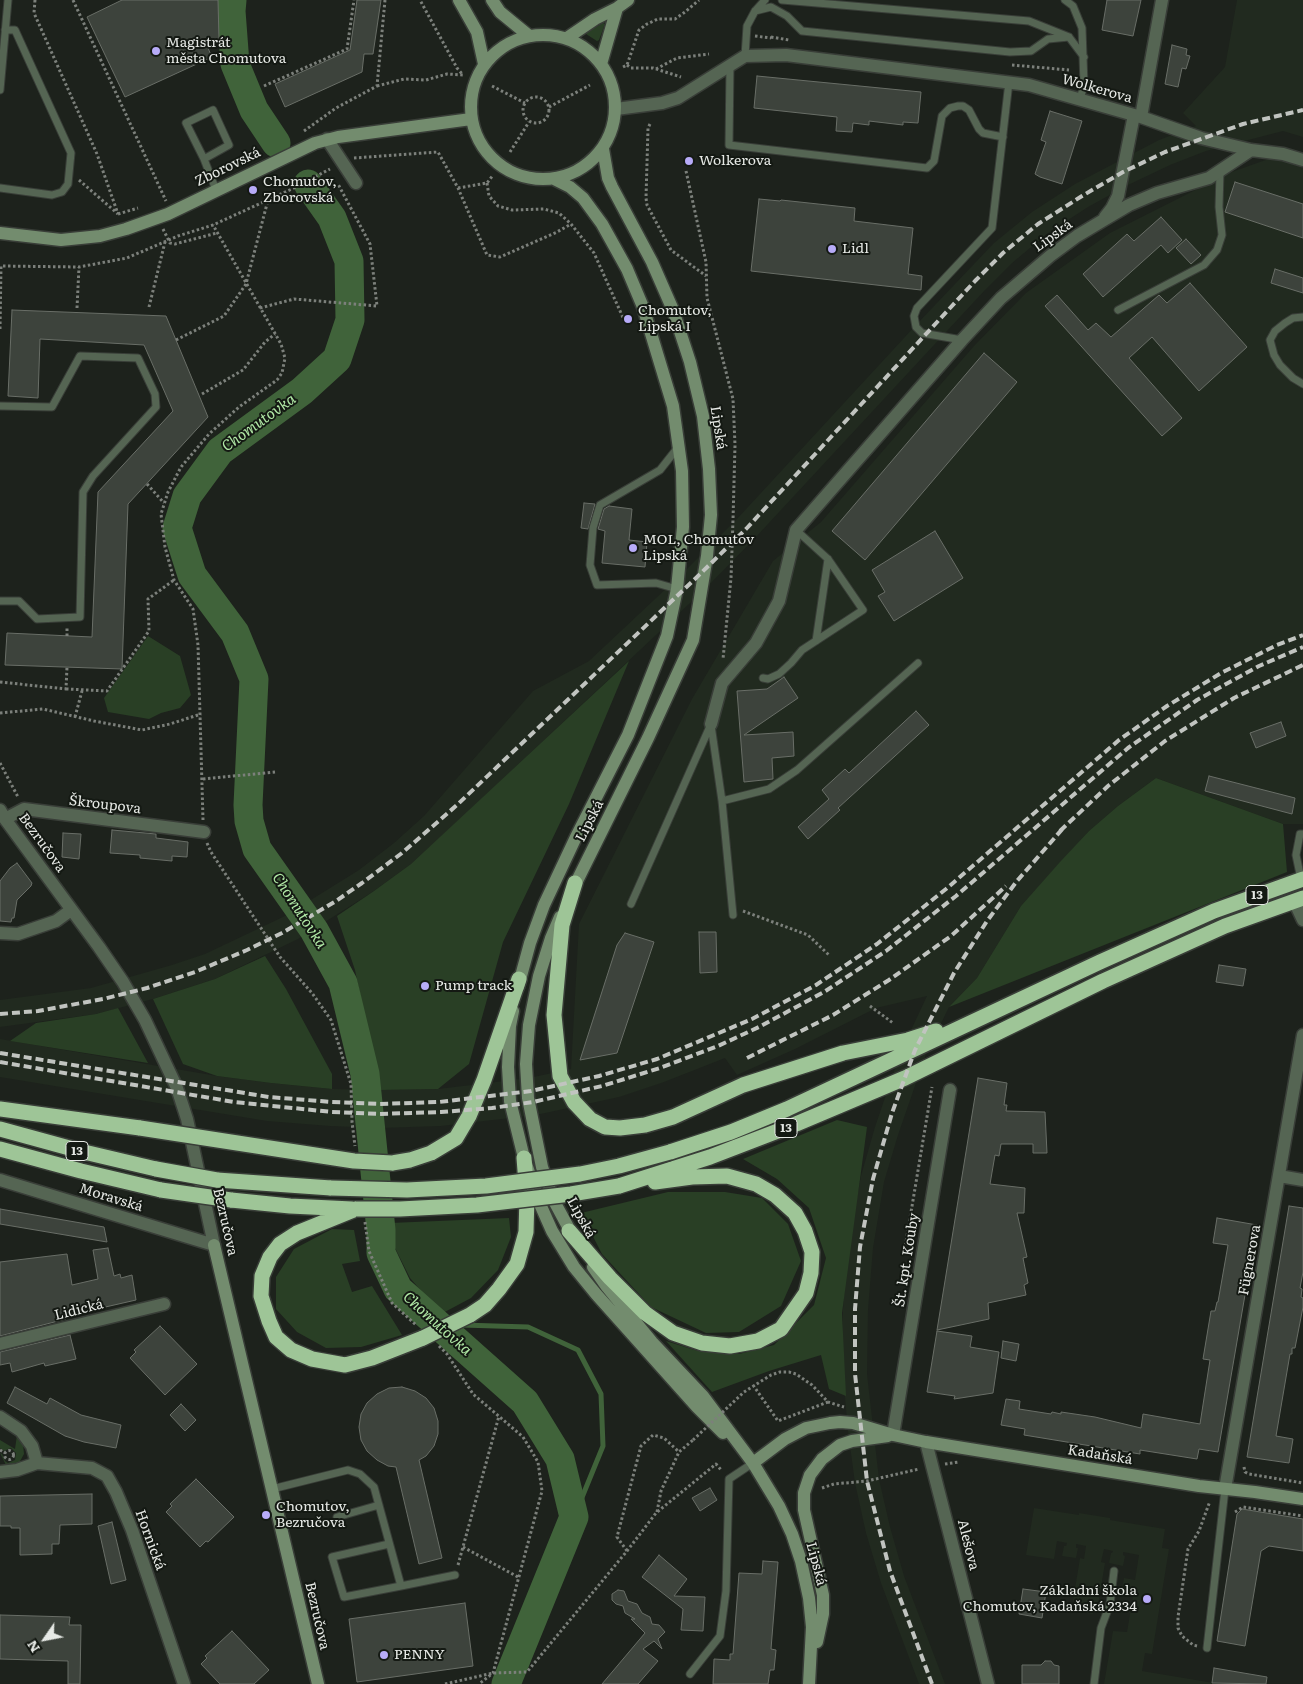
<!DOCTYPE html>
<html>
<head>
<meta charset="utf-8">
<style>
  body { margin:0 }
  #map { position:relative; width:1303px; height:1684px; overflow:hidden; background:#1d221c; font-family:Literata,serif }
  canvas { display:block }
  .north { position:absolute; left:20px; top:1614px; width:50px; height:50px; -webkit-text-stroke:4px #141913; paint-order:stroke; rotate:237deg; font-size:14px; font-weight:700; line-height:20px; text-align:center; color:#e6e9e5 }
  .north::after { content:''; display:block; margin:auto; width:18px; height:22px; background:#e6e9e5; clip-path:polygon(50% 0,100% 100%,50% 72%,0 100%) }
</style>
</head>
<body>
<div id="map">
<canvas width="1303" height="1684"></canvas>
<div class="north">N</div>
</div>
<script>
const context = document.querySelector('canvas').getContext('2d');
context.lineJoin = 'round';
function fillPath(path, color) {
  context.fillStyle = color;
  context.fill(path, 'evenodd');
}
function poly(rows) {
  const path = new Path2D();
  for (const r of rows) {
    if (r.length === 3) {
      path.moveTo(r[0] + r[2], r[1]);
      path.arc(r[0], r[1], r[2], 0, 2 * Math.PI);
      continue;
    }
    path.moveTo(r[0], r[1]);
    for (let i = 2; i < r.length; i += 2) path.lineTo(r[i], r[i + 1]);
  }
  return path;
}
function strokePath(path, color, width, dash) {
  context.strokeStyle = color;
  context.lineWidth = width;
  context.lineCap = dash ? 'butt' : 'round';
  context.setLineDash(dash || []);
  context.stroke(path);
}
function label(font, color, halo, rows, align = 'center') {
  context.font = font + ' Literata,serif';
  context.lineWidth = 4;
  context.setLineDash([]);
  context.textBaseline = 'middle';
  context.strokeStyle = halo;
  context.fillStyle = color;
  for (const [text, x, y, turn = 0] of rows) {
    context.save();
    context.translate(x, y);
    context.rotate((+turn || 0) * Math.PI / 180);
    context.textAlign = isNaN(turn) ? turn : align;
    if (halo) context.strokeText(text, 0, 0);
    context.fillText(text, 0, 0);
    context.restore();
  }
}
fillPath(poly([
  [1237,0,1303,0,1303,137,1283,131,1206,151,1170,165,1128,185,1088,207,1048,233,1012,263,985,290,755,538,706,588,442,836,411,864,374,891,298,939,215,979,153,999,96,1014,0,1027,0,1000,91,988,172,965,205,954,285,916,359,870,394,843,424,816,533,691,589,661,687,569,736,520,916,325,994,243,1032,212,1075,184,1159,140,1196,126,1183,113,1225,67],
  [1274,157,1303,168,1303,824,1283,824,1156,778,1118,806,1089,831,1021,906,977,978,949,1007,926,1054,898,1135,884,1182,873,1248,868,1310,867,1374,879,1479,890,1527,904,1576,945,1684,919,1684,881,1583,866,1533,855,1483,848,1431,843,1375,843,1309,848,1245,861,1176,875,1127,893,1074,904,1045,927,996,876,1008,795,1049,737,1075,725,1058,664,1082,619,1097,536,1115,441,1126,380,1128,330,1126,267,1121,0,1077,0,1039,217,1076,271,1083,332,1089,380,1090,438,1089,529,1078,571,1069,579,924,692,699,773,561,821,522,974,346,1026,293,1110,233,1229,173],
  [1034,1508,1079,1515,1079,1513,1110,1518,1110,1520,1165,1529,1162,1548,1169,1549,1152,1654,1145,1653,1142,1671,1220,1684,1104,1684,1113,1631,1127,1632,1133,1596,1121,1594,1124,1578,1135,1580,1139,1555,1123,1552,1123,1555,1125,1556,1123,1566,1109,1563,1111,1553,1112,1553,1113,1551,1104,1549,1101,1562,1105,1563,1098,1605,1095,1605,1093,1614,1075,1611,1076,1602,1073,1601,1080,1558,1084,1559,1086,1546,1076,1544,1076,1548,1078,1548,1076,1558,1062,1556,1064,1546,1066,1546,1067,1543,1057,1541,1054,1559,1026,1555]
]), '#212a1f');
fillPath(poly([
  [603,23,605,24,599,40,597,41,586,34,585,33],
  [148,636,180,656,191,695,180,708,161,713,149,719,108,712,104,698],
  [629,661,569,804,503,942,469,1064,438,1089,380,1090,355,970,337,916,374,891,411,864],
  [1156,778,1283,824,1287,872,949,1007,977,978,1021,906,1060,862,1089,831,1118,806],
  [265,956,286,989,332,1074,332,1089,271,1083,217,1076,183,1064,153,999,215,979],
  [118,1008,148,1063,10,1041,36,1023,96,1014],
  [837,1120,867,1127,842,1313,846,1396,829,1389,821,1355,769,1371,712,1392,666,1341,698,1351,739,1354,774,1345,814,1305,826,1258,809,1208,777,1179,743,1159],
  [668,1192,725,1192,762,1198,788,1224,801,1261,781,1306,739,1332,706,1333,651,1307,602,1254,581,1213],
  [509,1218,511,1237,498,1270,471,1298,441,1314,410,1278,393,1244,390,1223],
  [332,1229,354,1230,360,1261,342,1264,352,1292,372,1286,402,1335,361,1347,326,1348,297,1332,276,1309,276,1277,294,1249],
  [17,1435,23,1444,24,1454,19,1463,7,1467,0,1453,2,1454,5,1461,8,1463,15,1460,16,1453,11,1448,4,1451,0,1448,0,1440,15,1449]
]), '#293f25');
strokePath(poly([
  [462,1325,528,1327,578,1350,601,1394,603,1446,574,1517]
]), '#40633a', 5);
strokePath(poly([
  [232,0,231,11,235,64,254,110,276,143],
  [308,184,332,218,349,261,350,320,337,359,302,391,220,451,187,496,177,528,192,575,235,633,254,679,248,805,249,821,257,849,314,930,343,983,365,1074,381,1230,381,1253,398,1289,525,1402,560,1459,574,1517,506,1684]
]), '#40633a', 29);
const building = poly([
  [122,0,218,0,219,40,207,46,212,57,125,97,87,17,122,0],
  [357,0,381,0,373,54,364,54,362,72,285,107,275,84,350,50,357,0],
  [1107,0,1141,0,1133,36,1102,30,1107,0],
  [1172,45,1187,49,1186,55,1190,56,1186,69,1182,68,1178,87,1165,84,1172,45],
  [757,76,921,92,918,123,903,122,903,125,869,121,869,125,853,123,852,132,836,131,837,117,754,108,757,76],
  [1050,111,1082,121,1062,184,1040,177,1035,174,1046,142,1041,140,1050,111],
  [1235,182,1303,204,1303,238,1225,212,1235,182],
  [759,199,780,201,781,200,855,208,854,221,913,228,908,274,922,276,921,290,751,271,759,199],
  [1161,217,1182,240,1168,253,1161,245,1103,297,1083,274,1127,234,1134,241,1161,217],
  [1186,239,1201,255,1191,264,1176,248,1186,239],
  [1275,269,1303,278,1303,293,1271,283,1275,269],
  [1190,283,1247,347,1199,391,1152,337,1129,358,1182,418,1162,436,1045,306,1057,295,1088,330,1096,323,1111,337,1159,295,1167,303,1190,283],
  [12,310,166,316,208,417,128,504,122,669,5,665,7,633,92,637,98,492,173,411,144,345,40,339,38,398,8,396,12,310],
  [984,353,1017,382,865,560,832,531,984,353],
  [584,503,595,504,588,529,581,528,584,503],
  [609,506,632,509,629,540,647,542,645,567,602,563,605,531,598,529,604,509,609,506],
  [935,531,963,578,894,621,878,596,885,592,872,570,935,531],
  [784,677,798,698,744,735,793,732,794,756,772,758,773,779,744,782,737,691,767,689,784,677],
  [916,711,929,725,838,808,840,810,808,839,798,827,829,799,822,790,845,769,849,773,916,711],
  [1281,722,1286,736,1256,748,1250,733,1281,722],
  [1209,776,1295,798,1292,814,1205,791,1209,776],
  [112,830,156,834,156,838,188,842,187,857,172,856,172,861,140,858,140,855,110,853,112,830],
  [63,833,81,834,79,859,62,857,63,833],
  [17,863,32,883,31,886,17,900,14,918,12,918,11,922,0,921,0,881,10,868,17,863],
  [699,932,716,932,717,972,700,973,699,932],
  [625,933,654,942,617,1053,580,1060,617,945,625,933],
  [1219,965,1246,969,1243,986,1216,982,1219,965],
  [978,1078,1007,1083,1004,1105,1007,1105,1006,1111,1045,1112,1047,1153,1033,1153,1033,1144,1001,1144,999,1156,995,1155,990,1184,1025,1188,1024,1213,1017,1213,1027,1257,1023,1258,1028,1283,1024,1285,1026,1295,988,1303,989,1319,937,1330,978,1078],
  [1289,1206,1303,1208,1303,1272,1300,1288,1302,1289,1301,1297,1303,1298,1303,1307,1295,1348,1292,1348,1292,1354,1290,1354,1276,1436,1293,1439,1289,1463,1247,1457,1289,1206],
  [0,1209,104,1227,107,1242,0,1224,0,1209],
  [1217,1218,1257,1225,1218,1452,1199,1449,1197,1459,1140,1450,1140,1454,1024,1435,1025,1429,1001,1425,1006,1399,1020,1401,1019,1409,1051,1414,1052,1412,1061,1414,1061,1412,1095,1417,1141,1428,1143,1414,1200,1424,1210,1360,1203,1359,1211,1311,1215,1311,1217,1302,1218,1302,1228,1245,1213,1243,1217,1218],
  [108,1248,114,1276,120,1274,121,1278,132,1275,136,1300,66,1316,66,1319,0,1336,0,1262,67,1254,72,1285,98,1279,93,1250,108,1248],
  [160,1326,197,1364,165,1395,130,1358,136,1352,134,1350,160,1326],
  [937,1331,972,1336,970,1347,999,1352,993,1393,954,1399,955,1396,927,1392,937,1331],
  [70,1335,76,1359,45,1366,44,1363,12,1372,10,1363,0,1365,0,1352,70,1335],
  [1003,1341,1019,1344,1016,1361,1001,1358,1003,1341],
  [15,1387,47,1404,50,1398,81,1415,121,1425,116,1448,84,1442,65,1436,7,1403,15,1387],
  [402,1387,415,1391,426,1398,434,1408,438,1421,438,1434,434,1446,426,1456,419,1460,442,1558,419,1564,396,1467,388,1466,377,1460,367,1451,361,1440,359,1427,361,1414,367,1403,377,1394,389,1388,402,1387],
  [181,1404,196,1420,185,1431,170,1415,181,1404],
  [196,1479,234,1517,208,1542,206,1541,200,1547,166,1512,172,1506,170,1504,196,1479],
  [710,1488,717,1500,700,1511,692,1498,710,1488],
  [92,1494,92,1524,60,1525,59,1544,52,1544,52,1554,20,1555,20,1528,11,1528,11,1526,0,1526,0,1496,92,1494],
  [1242,1509,1303,1519,1303,1551,1269,1546,1261,1551,1245,1646,1217,1641,1237,1514,1242,1509],
  [112,1522,126,1580,111,1584,98,1526,112,1522],
  [659,1555,687,1579,674,1596,705,1597,703,1631,681,1630,683,1609,642,1577,659,1555],
  [763,1561,778,1562,771,1649,776,1650,774,1670,770,1670,768,1684,713,1684,714,1659,730,1660,730,1654,733,1654,739,1573,762,1574,763,1561],
  [1023,1589,1046,1592,1042,1618,1019,1614,1023,1589],
  [618,1590,624,1591,628,1601,637,1604,642,1613,650,1617,652,1624,659,1625,665,1632,658,1639,662,1649,654,1641,643,1649,658,1661,638,1684,602,1684,645,1633,631,1619,635,1619,625,1613,623,1606,616,1604,612,1600,612,1594,618,1590],
  [465,1603,473,1666,357,1682,349,1619,465,1603],
  [0,1615,70,1617,69,1625,81,1625,80,1684,68,1684,68,1661,0,1659,0,1615],
  [232,1631,269,1670,254,1684,220,1684,201,1664,207,1658,205,1656,232,1631],
  [1045,1661,1051,1661,1054,1665,1059,1666,1059,1684,1022,1684,1022,1665,1041,1665,1045,1661],
  [1214,1668,1267,1677,1266,1684,1212,1683,1214,1668]
]);
fillPath(building, '#3d433c');
strokePath(building, '#696e67', 1);
const lane = poly([
  [782,0,1029,21,1069,37,1084,57],
  [1065,0,1073,6,1082,28,1084,85,1080,99],
  [755,11,771,7,787,16,802,31,1010,52,1031,51,1048,39,1069,37],
  [745,56,747,26,755,11,765,0],
  [730,66,729,145,927,168,934,161,942,116,950,108,958,106,963,106,969,110,979,129,983,133,1003,137],
  [0,90,8,0],
  [204,159,186,123,213,110,229,145,204,159,216,190],
  [0,188,52,195,62,192,68,184,71,153,15,30,5,30],
  [1118,310,1204,265,1217,250,1222,235,1219,207,1220,172],
  [1303,317,1293,318,1285,323,1275,331,1270,340,1274,355,1280,365,1293,378,1303,384],
  [962,340,922,333,916,327,914,316,917,308,992,228,1009,82],
  [0,406,52,407,80,356,138,358,155,394,156,407,93,476,83,492,80,617,37,619,19,601,0,601],
  [677,589,656,583,597,585,590,565,593,528,600,505,660,470,679,446],
  [816,641,828,559],
  [763,678,768,679,779,674,791,663,802,650,863,610,828,559,796,530],
  [711,725,722,801,733,915],
  [722,801,769,789,797,770,918,663],
  [1301,879,1296,855,1300,834,1303,834],
  [631,904,711,724],
  [272,1489,348,1470,360,1474,374,1487,401,1586,455,1575],
  [337,1517,379,1505],
  [389,1544,332,1557,344,1597,401,1586],
  [1207,1648,1225,1489],
  [690,1674,720,1636,726,1591,729,1479,753,1463],
  [1094,1684,1101,1628,1110,1604,1114,1571]
]);
const street = poly([
  [616,109,662,103,678,98,745,56,786,55,1029,85,1141,117,1201,138,1251,150,1283,154,1303,160],
  [1141,117,1162,0],
  [327,139,356,183],
  [1105,217,1112,208,1118,196,1134,115],
  [711,724,722,683,756,643,779,601,796,530,962,340,1001,298,1050,256,1077,236,1102,221,1129,205,1157,193,1209,178,1251,150],
  [0,810,5,819,99,947,123,982,145,1020,177,1088,187,1119,214,1245,0,1180],
  [5,819,24,809,204,832],
  [1294,901,1303,920],
  [0,933,18,934,56,921,71,910],
  [1279,1176,1303,1180],
  [0,1344,164,1304],
  [0,1417,21,1431,32,1446,37,1463],
  [893,1435,950,1090],
  [926,1442,988,1684],
  [0,1472,17,1470,37,1463,92,1468,107,1476,116,1492,132,1530,184,1684],
  [1225,1489,1303,1035]
]);
const secondary = poly([
  [459,0,477,32,484,64],
  [492,0,500,12,528,35],
  [543,107,72],
  [567,38,595,19,617,8,628,0],
  [601,64,617,8],
  [0,233,61,240,100,236,126,229,168,214,315,143,338,137,471,119],
  [572,891,648,738,693,640,707,556,711,515,709,469,703,416,690,362,673,310,652,262,612,187,608,178,603,149],
  [560,917,551,938,539,976,529,1025,526,1064,528,1098,542,1167,554,1201,574,1238],
  [518,987,530,943,544,905,576,837,628,735,667,636,677,589,683,527,682,471,673,406,643,307,627,269,602,224,583,198,570,187,554,179],
  [513,1011,510,1026,508,1067,510,1101,524,1158,540,1204,552,1231,574,1267,596,1294,697,1407,723,1433],
  [214,1245,318,1684],
  [593,1267,607,1287,652,1342,703,1396,753,1463,779,1506,792,1534,801,1561,809,1598,812,1627,809,1684],
  [753,1463,785,1439,806,1428,830,1423,840,1422,853,1423,893,1435,926,1442,1199,1486,1255,1492,1303,1499],
  [817,1642,823,1614,823,1595,804,1510,804,1493,810,1475,822,1459,840,1445,852,1441,888,1436]
]);
const highway = poly([
  [575,883,562,925,554,1015,560,1076,574,1102,590,1119,605,1127,620,1128,645,1125,673,1117,743,1085,843,1053,908,1040,936,1031],
  [0,1109,140,1128],
  [0,1129,84,1152,156,1169],
  [0,1149,81,1171,161,1190],
  [670,1152,731,1132,787,1109,1100,962,1214,911,1303,879],
  [392,1163,410,1160,431,1153,456,1138,469,1116,484,1080,519,979],
  [217,1180,331,1188],
  [619,1186,710,1157,796,1124,905,1078,1103,981,1225,926,1303,898],
  [231,1200,290,1206,352,1209],
  [356,1209,297,1233,280,1244,270,1257,262,1276,261,1296,269,1321,276,1337,291,1350,312,1359,345,1365,372,1358,423,1338],
  [569,1231,610,1278,645,1313,673,1333,702,1343,730,1346,758,1341,781,1329,806,1293,811,1273,812,1252,805,1231,795,1213,775,1195,756,1184,727,1176,692,1177,655,1182],
  [470,1315,485,1305,499,1289,517,1264,526,1232,527,1196,524,1158]
]);
strokePath(lane, '#393e38', 9);
strokePath(street, '#393e38', 15);
strokePath(secondary, '#393e38', 15);
strokePath(highway, '#393e38', 18);
strokePath(poly([
  [35,0,34,13,97,154,118,214],
  [73,0,166,201],
  [755,36,771,38],
  [771,37,789,40],
  [627,65,631,68,653,68,681,77],
  [1012,65,1069,70],
  [623,67,627,65,639,30,647,24,658,19,675,19,685,12,699,0],
  [656,69,677,58,709,54],
  [264,86,347,49,354,0],
  [377,86,404,79,426,80,447,74,463,75,457,68,420,0],
  [492,86,525,103],
  [536,110,13],
  [549,107,590,85],
  [650,124,648,128,646,198,647,205,671,250,706,276],
  [304,131,336,108,377,86,385,0],
  [510,152,529,122],
  [354,158,438,152,458,188,487,255,500,257,557,232,571,224],
  [686,171,706,262,707,298,733,399,735,445,733,520,731,578,723,659],
  [79,180,118,214],
  [487,183,489,196,498,206,512,210,544,209,559,213,571,224,594,253,625,322],
  [458,188,487,183,493,175],
  [118,214,138,208],
  [163,229,170,243,175,244,217,233],
  [149,307,165,242],
  [77,308,79,267],
  [260,308,294,299,377,306,370,244,338,184],
  [0,329,1,266,79,267,127,258,178,236,213,225,294,188,330,169],
  [176,340,224,316,246,284,268,200],
  [202,394,243,370,265,342,275,334],
  [147,484,164,503],
  [67,636,67,627],
  [0,682,66,689,67,667],
  [66,689,107,691,149,631,148,599,174,580],
  [0,713,43,709,94,721,142,730,170,724,201,714],
  [75,717,82,691],
  [0,763,18,797],
  [203,779,275,772],
  [203,820,198,645,193,609,174,580,165,547,161,514,168,492,181,467,209,434,239,407,277,380,282,373,285,358,281,344,213,225],
  [207,843,211,852,280,957,312,993,331,1020,351,1084,352,1122,355,1146],
  [743,911,808,935,830,956],
  [870,1006,893,1023],
  [365,1222,369,1251,392,1303,416,1325],
  [910,1254,905,1248,932,1087],
  [439,1346,447,1354,473,1394,523,1437,538,1462,542,1491,493,1673,479,1684],
  [753,1385,778,1421,828,1402],
  [744,1392,771,1375,780,1372,789,1372,796,1374,812,1385,828,1402,844,1407],
  [0,1450,5,1453],
  [9,1455,4.5],
  [945,1464,959,1462],
  [1244,1467,1245,1472,1249,1474,1303,1483],
  [822,1488,834,1484,867,1481,919,1469],
  [657,1512,661,1491,679,1452],
  [1235,1512,1243,1507,1303,1516],
  [463,1547,518,1577],
  [627,1551,617,1537,641,1446,653,1435,664,1438,679,1452,693,1440],
  [458,1565,499,1416],
  [1197,1646,1193,1645,1182,1636,1178,1628,1178,1617,1188,1549,1199,1531,1210,1501],
  [445,1684,493,1673,527,1672,627,1551,656,1513,716,1464,722,1471]
]), '#7c807b', 3, [2.5, 2.5]);
strokePath(lane, '#556553', 7);
strokePath(street, '#556553', 12);
strokePath(secondary, '#738c6e', 12);
strokePath(highway, '#9ec597', 15);
strokePath(poly([
  [1060,831,1108,786,1165,741,1234,698,1303,665],
  [0,1014,38,1011,103,999,147,988,195,972,247,950,282,933,336,901,362,883,402,853,457,805,696,578,746,529,975,281,1003,253,1038,224,1082,196,1123,172,1165,152,1243,124,1303,110],
  [0,1053,269,1097,332,1102,380,1104,439,1102,531,1091,599,1076,657,1059,752,1019,816,985,877,944,946,889,1119,740,1167,706,1221,673,1277,645,1303,635],
  [747,1058,833,1015,889,980,951,936,1006,886],
  [0,1062,234,1102,332,1112,380,1114,441,1112,492,1108,533,1102,602,1086,660,1068,718,1046,759,1027,824,992,886,951,956,896,1128,748,1197,700,1259,666,1303,647],
  [932,1684,890,1571,867,1481,855,1374,855,1309,860,1247,873,1179,892,1113,915,1050,954,973,987,921,1017,881,1065,826]
]), '#c1c4c0', 4, [8, 4]);
const highwayBridge = poly([
  [140,1128,354,1161,392,1163],
  [156,1169,217,1180],
  [331,1188,407,1190,486,1186,580,1174,619,1166,670,1152],
  [161,1190,231,1200],
  [356,1209,400,1209,477,1205,571,1194,619,1186],
  [423,1338,470,1315]
]);
strokePath(highwayBridge, '#393e38', 18, []);
strokePath(poly([
  [693,1440,744,1392]
]), '#7c807b', 3, [2.5, 2.5]);
strokePath(highwayBridge, '#9ec597', 15);
for (const [x, y, r, color] of [
  [156,51,5,"#b7abf8"],
  [689,161,5,"#b7abf8"],
  [253,190,5,"#b7abf8"],
  [832,249,5,"#b7abf8"],
  [628,319,5,"#b7abf8"],
  [633,548,5,"#b7abf8"],
  [425,986,5,"#b7abf8"],
  [266,1515,5,"#b7abf8"],
  [1147,1599,5,"#b7abf8"],
  [384,1655,5,"#b7abf8"]
]) {
  const dot = new Path2D();
  dot.arc(x, y, r, 0, 2 * Math.PI);
  context.fillStyle = color;
  context.fill(dot);
  strokePath(dot, '#141913', 2);
}
for (const [x, y, w] of [
  [1257,895,22],
  [786,1128,22],
  [77,1151,22]
]) {
  const box = new Path2D();
  box.roundRect(x - w / 2, y - 9.5, w, 19, 4);
  context.fillStyle = '#141913';
  context.fill(box);
  strokePath(box, '#e6e9e5', 1);
}
label('bold 12px', '#e6e9e5', null, [
  ["13",1257,895],
  ["13",786,1128],
  ["13",77,1151]
]);
label('14px', '#e6e9e5', '#141913', [
  ["Magistrát",166,43],
  ["města Chomutova",166,59],
  ["Wolkerova",699,161],
  ["Chomutov,",263,182],
  ["Zborovská",263,198],
  ["Lidl",842,249],
  ["Chomutov,",638,311],
  ["Lipská I",638,327],
  ["MOL, Chomutov",643,540],
  ["Lipská",643,556],
  ["Pump track",435,986],
  ["Chomutov,",276,1507],
  ["Bezručova",276,1523],
  ["Základní škola",1137,1591,"right"],
  ["Chomutov, Kadaňská 2334",1137,1607,"right"],
  ["PENNY",394,1655]
], 'left');
label('14px', '#e6e9e5', '#141913', [
  ["Wolkerova",1097,89,16],
  ["Zborovská",228,167,-26],
  ["Lipská",1053,236,-36],
  ["Lipská",718,428,81],
  ["Škroupova",105,805,7],
  ["Lipská",590,821,-63],
  ["Bezručova",42,843,54],
  ["Moravská",111,1198,17],
  ["Lipská",581,1218,61],
  ["Bezručova",225,1222,77],
  ["Št. kpt. Kouby",907,1260,-81],
  ["Fügnerova",1250,1260,-80],
  ["Lidická",79,1310,-14],
  ["Kadaňská",1100,1455,9],
  ["Hornická",150,1540,70],
  ["Alešova",968,1545,76],
  ["Lipská",816,1564,75],
  ["Bezručova",317,1616,77]
]);
label('italic 15px', '#b1e9a6', '#141913', [
  ["Chomutovka",259,423,-36],
  ["Chomutovka",299,911,57],
  ["Chomutovka",437,1324,42]
]);
</script>
</body>
</html>
